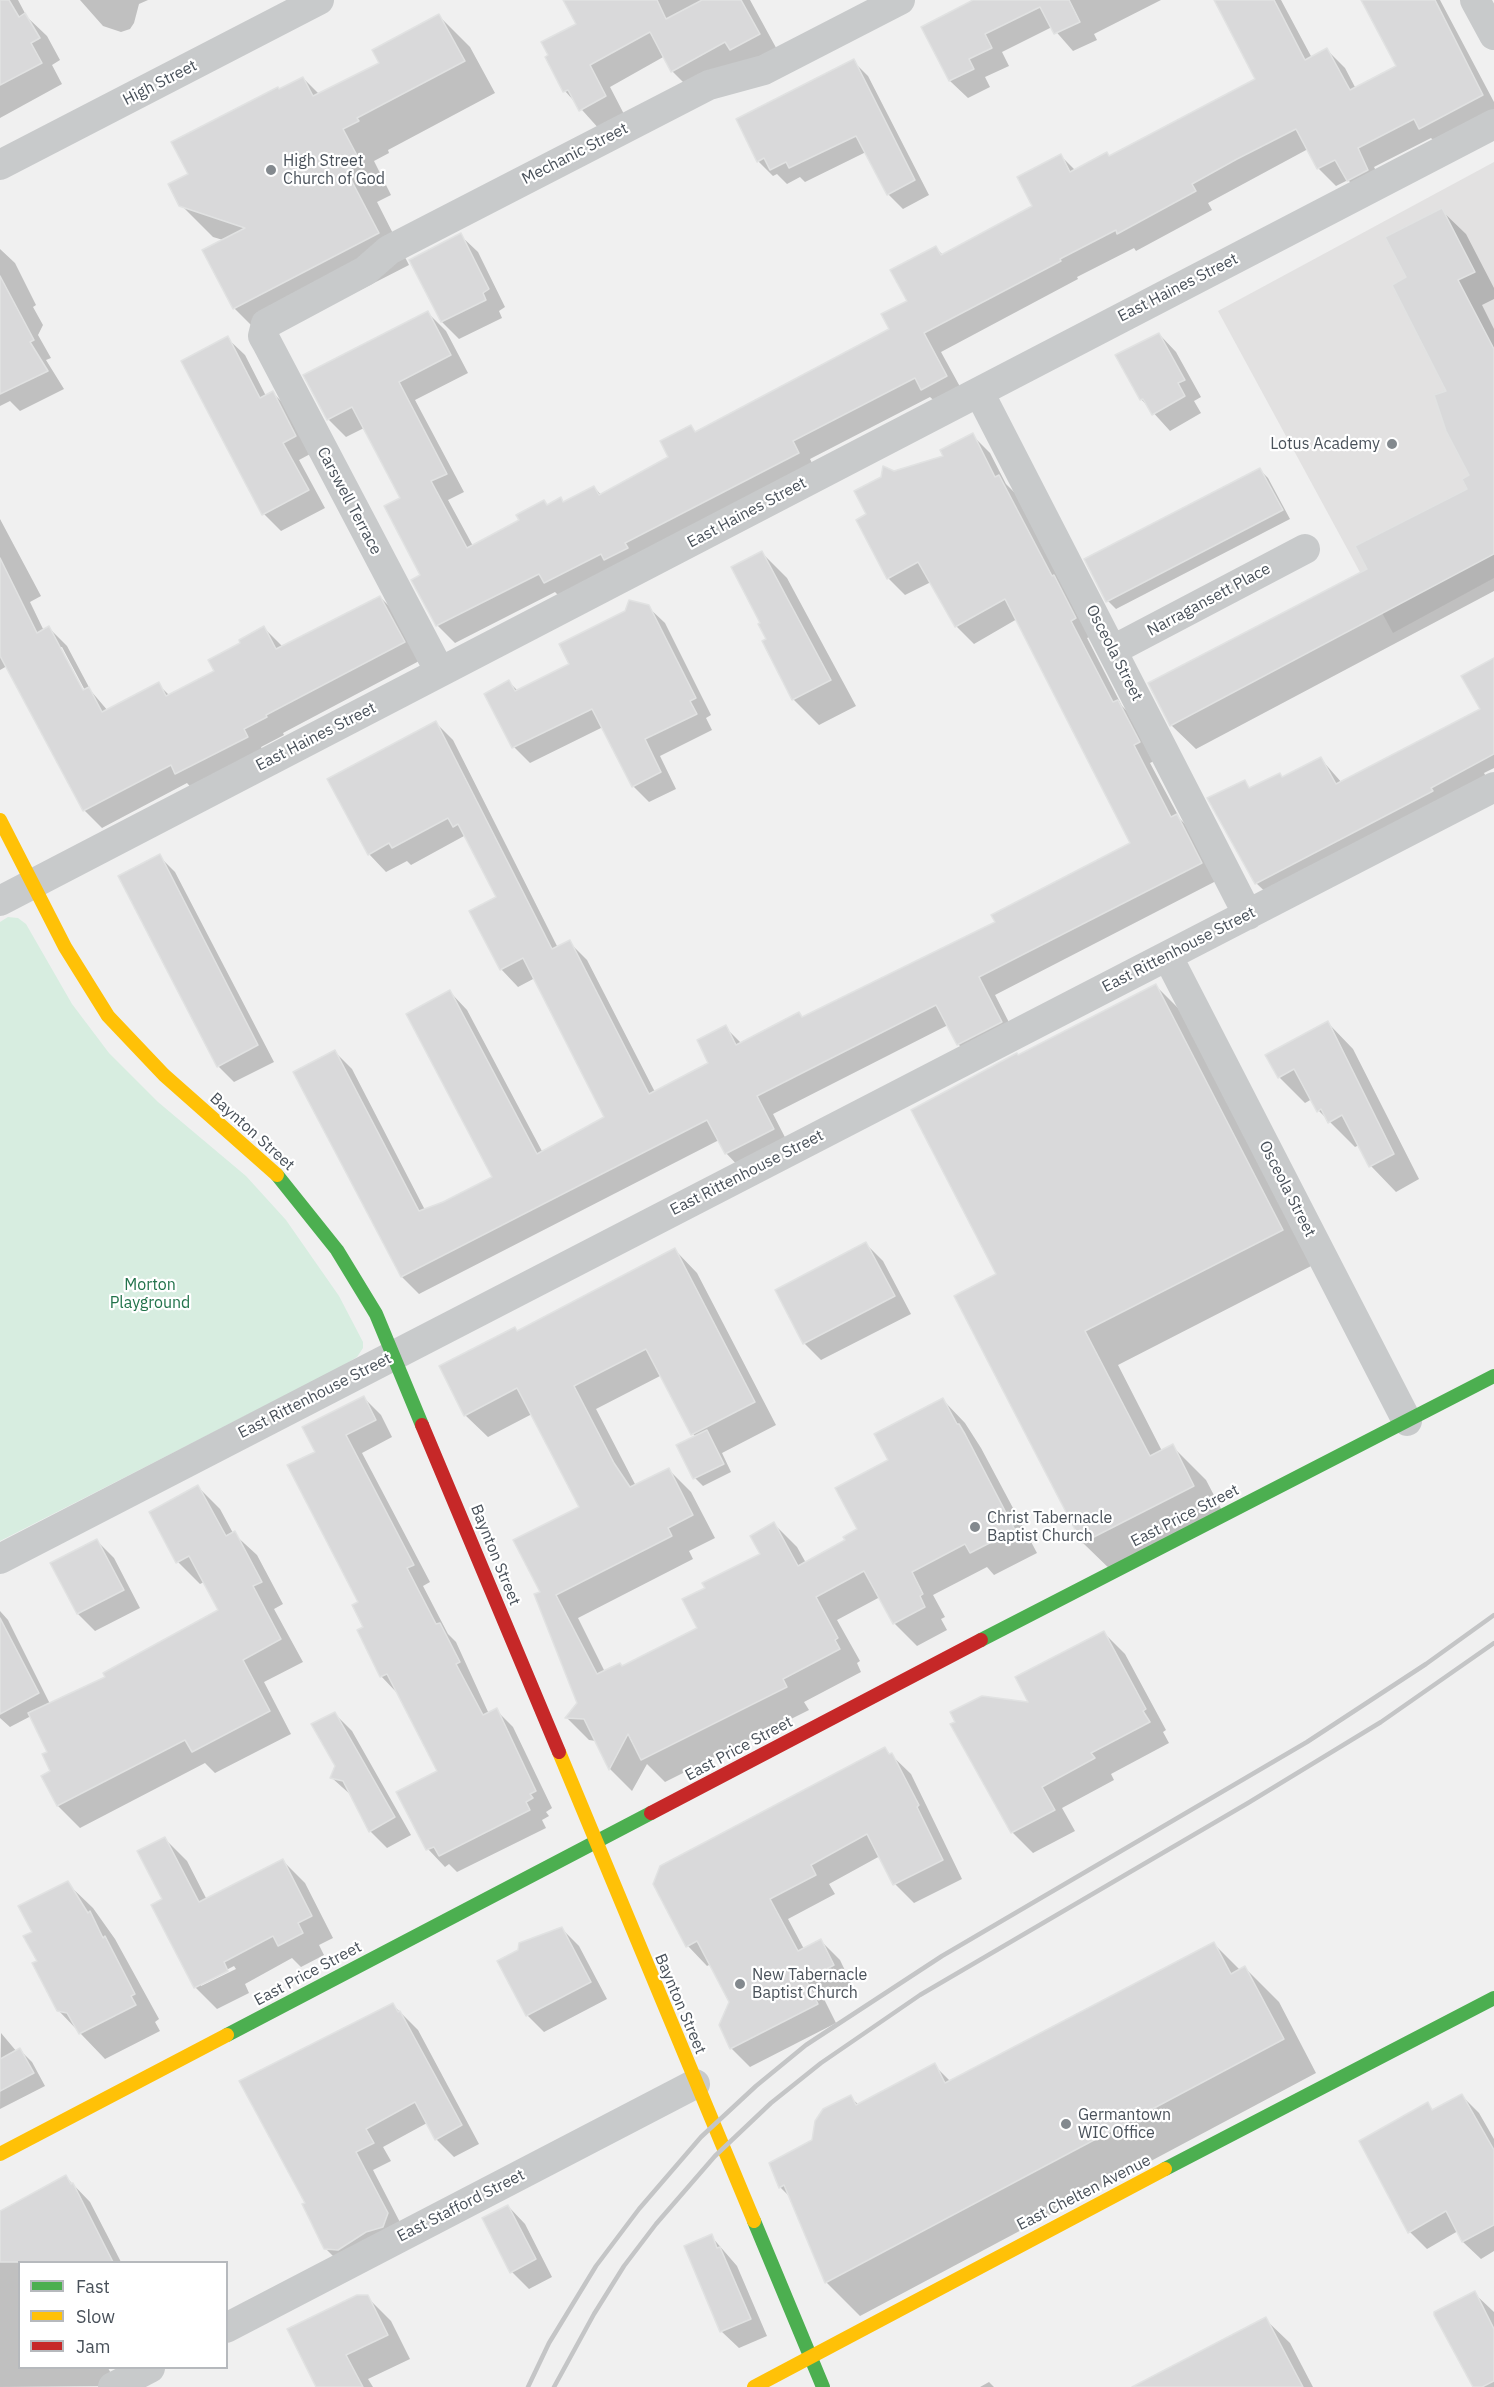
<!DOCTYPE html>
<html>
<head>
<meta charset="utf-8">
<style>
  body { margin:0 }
  #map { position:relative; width:1494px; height:2387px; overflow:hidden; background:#f0f0f0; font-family:"IBM Plex Sans",sans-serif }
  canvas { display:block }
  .legend { position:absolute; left:18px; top:2261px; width:210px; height:108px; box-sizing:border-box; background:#fff; border:2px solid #b6b9bd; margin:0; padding:8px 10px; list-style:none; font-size:18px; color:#49515a }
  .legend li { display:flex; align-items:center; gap:12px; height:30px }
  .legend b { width:30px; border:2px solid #b6b9bd }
</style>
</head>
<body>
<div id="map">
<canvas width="1494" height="2387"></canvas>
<ul class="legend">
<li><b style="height:8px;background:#4caf50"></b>Fast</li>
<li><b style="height:8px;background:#ffc107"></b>Slow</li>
<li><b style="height:8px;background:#c62828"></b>Jam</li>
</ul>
</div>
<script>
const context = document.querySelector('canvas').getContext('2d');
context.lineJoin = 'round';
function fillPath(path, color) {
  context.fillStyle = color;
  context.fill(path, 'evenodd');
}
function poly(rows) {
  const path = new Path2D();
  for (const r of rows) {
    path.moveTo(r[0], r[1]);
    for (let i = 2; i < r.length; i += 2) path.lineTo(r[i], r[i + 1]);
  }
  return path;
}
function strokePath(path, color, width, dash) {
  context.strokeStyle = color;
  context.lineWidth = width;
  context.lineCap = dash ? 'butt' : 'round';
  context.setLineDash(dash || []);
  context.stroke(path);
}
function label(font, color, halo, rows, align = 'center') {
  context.font = font + ' "IBM Plex Sans",sans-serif';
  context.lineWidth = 4.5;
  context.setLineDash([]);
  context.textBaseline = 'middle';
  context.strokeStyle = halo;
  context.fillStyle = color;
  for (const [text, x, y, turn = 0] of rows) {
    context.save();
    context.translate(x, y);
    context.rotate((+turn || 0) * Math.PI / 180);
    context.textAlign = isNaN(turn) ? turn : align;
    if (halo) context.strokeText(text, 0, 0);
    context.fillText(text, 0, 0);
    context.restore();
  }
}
fillPath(poly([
  [1494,162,1494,578,1393,633,1218,311]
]), '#e2e1e1');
fillPath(poly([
  [8,917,18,918,26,924,72,1004,109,1053,158,1102,246,1176,286,1220,339,1296,363,1342,363,1348,357,1357,339,1368,0,1541,0,922]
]), '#d7ede0');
fillPath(poly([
  [0,0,18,0,27,17,47,36,60,60,52,65,62,84,0,118],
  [80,0,148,0,139,4,134,23,130,29,121,32,103,26],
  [565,0,750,0,780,55,693,92,672,71,665,56,610,87,626,118,601,131,565,91,578,24],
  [974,0,1161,0,1094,34,1097,40,1073,51,1052,27,1002,52,1009,66,985,77,990,87,968,98,950,81],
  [1215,0,1281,0,1312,58,1327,50,1345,68,1356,89,1398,67,1362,0,1440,0,1494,102,1494,116,1438,145,1431,138,1374,167,1385,188,1366,198,1348,180,1336,186,1318,168,1308,149,1208,203,1212,210,1136,251,1134,248,1077,277,1078,279,941,352,964,394,940,406,930,397,810,459,816,471,563,600,555,592,455,643,437,625,402,499,364,428,346,437,328,419,428,313,446,331,468,373,415,400,464,492,448,500,473,546,521,520,544,502,548,506,561,499,564,503,594,487,601,495,670,458,691,427,697,433,891,330,936,248,943,255,1034,207,1061,156,1076,171,1107,154,1110,157,1257,80],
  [439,16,470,47,495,93,388,150,389,153,374,161,391,195,377,202,409,265,265,339,234,308,223,240,213,237,181,205,190,174,279,90,303,78,319,94,381,64],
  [853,61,868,76,929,195,903,209,888,194,866,152,805,182,800,177,787,184,777,174,773,176,758,161],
  [1441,210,1466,234,1494,288,1494,299,1482,305,1494,329,1494,591,1196,749,1171,725,1469,489,1471,476,1448,392,1408,278],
  [460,235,478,252,505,307,499,311,502,318,459,339,442,322],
  [0,249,15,263,36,305,33,307,43,325,38,335,51,358,46,360,64,389,20,411,10,401,0,406],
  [1159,334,1176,352,1201,397,1194,401,1201,413,1170,431,1141,399],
  [227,338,245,355,266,396,273,393,290,410,312,453,299,460,325,508,281,531,264,514],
  [972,435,990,453,1006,484,1016,494,1092,636,1087,638,1122,706,1135,719,1156,760,1150,763,1180,819,1194,833,1218,880,995,995,1018,1040,976,1062,958,1044,948,1025,773,1114,790,1147,743,1171,726,1153,719,1140,419,1294,402,1277,335,1052,352,1069,425,1210,494,1178,450,992,467,1010,543,1153,606,1118,535,978,518,987,501,969,498,898,469,840,464,836,411,865,407,861,386,872,369,854,436,723,453,740,558,948,569,942,587,960,655,1092,710,1064,725,1027,742,1044,803,1018,997,923,1132,844,1017,619,974,644,956,626,931,582,905,595,888,578,868,514,894,473,945,457],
  [1260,470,1268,478,1290,519,1116,609,1108,601],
  [0,519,41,596,30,602,44,631,49,628,67,646,91,691,108,711,158,684,169,695,216,672,242,644,264,628,283,647,380,597,398,615,421,660,283,733,284,735,261,747,265,755,194,791,187,783,102,828,84,810,7,666,0,670],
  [59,647,62,647,88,696,85,698],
  [762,553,787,578,856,706,819,725,793,699,762,623],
  [648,607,665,623,711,715,706,718,712,730,660,756,676,789,649,802,633,786,603,727,530,763,514,747,509,682,518,691,571,665],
  [1494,660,1494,768,1484,773,1489,782,1273,899,1256,883,1209,799,1244,781,1251,789,1280,775,1283,778,1321,759,1342,783,1482,710],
  [159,856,175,872,274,1062,234,1082,218,1066],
  [1156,986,1190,1020,1315,1264,1118,1365,1162,1451,1172,1446,1206,1480,1227,1520,1117,1576,1083,1543,956,1296,998,1275,1019,1056],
  [1328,1023,1353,1049,1419,1179,1396,1192,1371,1166,1359,1145,1355,1147,1319,1111,1312,1099,1305,1103,1279,1077],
  [866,1244,883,1261,911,1314,821,1360,804,1343],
  [675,1250,697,1273,776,1425,722,1453,731,1472,703,1486,695,1478,695,1437,662,1375,596,1409,636,1486,668,1469,691,1492,715,1538,689,1551,693,1559,578,1618,605,1672,622,1667,699,1629,707,1589,762,1555,774,1524,797,1547,806,1563,847,1541,859,1530,890,1461,943,1400,965,1423,981,1448,1037,1553,994,1575,987,1567,933,1595,945,1617,941,1619,947,1630,917,1646,894,1623,880,1597,837,1620,860,1661,857,1663,861,1672,804,1702,809,1710,665,1782,647,1764,632,1791,610,1769,596,1741,589,1740,567,1718,578,1703,542,1592,581,1507,532,1414,488,1437,465,1415,518,1332],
  [364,1398,381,1415,392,1437,362,1453,430,1582,423,1586,448,1634,456,1642,489,1714,496,1710,513,1727,552,1808,546,1812,549,1816,542,1820,546,1828,457,1872,449,1864,445,1867,428,1849,439,1772,398,1694,381,1676,317,1452],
  [198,1487,220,1509,233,1533,257,1555,283,1604,274,1609,303,1662,264,1682,291,1734,215,1773,205,1763,80,1828,58,1806,49,1753,31,1716,10,1727,0,1718,0,1611,8,1620,50,1704,107,1677,220,1611,204,1582,200,1584,178,1562],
  [96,1540,114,1558,140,1608,95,1631,78,1614,52,1564],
  [1104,1633,1125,1654,1166,1730,1163,1732,1169,1743,1111,1774,1114,1780,1062,1808,1075,1831,1033,1853,1012,1832],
  [335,1714,352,1731,411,1835,387,1848,370,1831,352,1796,332,1778,337,1766],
  [885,1749,911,1774,962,1879,914,1903,895,1884,880,1856,829,1884,835,1894,788,1919,804,1949,821,1941,840,1960,852,1985,824,1999,836,2023,750,2067,731,2048,731,2002,711,1964,707,1966,688,1946,655,1884],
  [165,1839,187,1861,207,1900,283,1861,305,1883,333,1938,319,1945,324,1955,301,1967,292,1958,245,1984,249,1993,217,2009,196,1988,153,1905,164,1900],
  [234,1966,236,1969,201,1986,201,1983],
  [67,1883,93,1908,115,1939,159,2019,155,2022,160,2031,105,2059,58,2010,39,1961,34,1932],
  [562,1929,579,1946,607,1999,544,2032,527,2015],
  [1213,1943,1241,1971,1245,1968,1279,2002,1316,2073,860,2316,826,2282,791,2198,780,2187,813,2141,850,2097,859,2105,934,2065,951,2082],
  [393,2005,418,2030,479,2144,454,2157,436,2139,427,2123,383,2147,391,2161,373,2170,405,2232,344,2267,325,2248],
  [1,2033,17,2052,20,2050,32,2062,45,2086,0,2109],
  [1462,2096,1479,2113,1494,2139,1494,2251,1481,2259,1463,2242,1458,2231,1427,2249,1410,2232,1361,2142,1428,2104,1434,2111],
  [66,2177,90,2202,121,2262,20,2262,20,2368,108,2368,118,2386,0,2387,0,2211],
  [508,2206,525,2224,552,2277,529,2289,512,2272],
  [711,2236,737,2266,767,2336,739,2348,721,2331],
  [1474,2293,1494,2312,1494,2387,1475,2387],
  [367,2297,391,2321,410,2359,368,2379,373,2387,318,2387],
  [1265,2319,1290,2343,1313,2387,1136,2387],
  [989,2382,994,2387,980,2387]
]), '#0003');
const building = poly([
  [0,0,9,0,19,17,25,13,40,38,31,43,42,63,0,85,0,0],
  [563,0,657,0,666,19,702,0,741,0,760,34,730,50,725,42,671,72,650,32,590,65,606,96,579,111,568,90,563,92,545,57,548,55,541,42,576,24,563,0],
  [973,0,1069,0,1080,22,1054,34,1040,7,985,34,992,48,969,59,974,69,949,81,921,27,973,0],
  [1214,0,1274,0,1305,60,1327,48,1350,90,1396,66,1361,0,1435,0,1483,95,1419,129,1414,119,1358,148,1368,170,1347,181,1335,160,1317,169,1296,129,1237,159,1192,184,1196,191,1117,234,1116,230,1060,259,1061,261,924,333,947,376,921,390,915,378,793,441,799,453,625,543,628,548,604,560,601,554,544,583,539,574,436,626,411,580,420,575,384,506,400,498,352,407,327,420,303,375,428,311,451,355,399,382,447,474,431,481,467,548,519,520,516,515,544,500,547,505,561,497,563,502,594,486,599,495,668,457,660,441,691,425,695,432,889,329,881,314,907,301,890,270,936,246,941,255,1032,206,1017,177,1061,154,1070,172,1107,152,1109,156,1255,79,1214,0],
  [439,14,465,61,357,118,359,121,343,129,361,163,346,170,379,233,233,309,202,250,245,228,179,206,168,184,188,174,171,142,278,87,279,89,303,77,313,96,379,63,372,50,439,14],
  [854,59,915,180,887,195,856,136,789,168,786,162,770,170,764,158,757,162,736,119,854,59],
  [1442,208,1475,272,1458,280,1494,349,1494,554,1170,726,1148,683,1367,569,1355,546,1467,489,1462,479,1469,475,1446,431,1434,395,1446,391,1392,285,1406,277,1385,237,1442,208],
  [461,233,489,289,483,293,486,300,441,322,409,260,461,233],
  [0,276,34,340,30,342,48,371,0,394,0,276],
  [1159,333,1185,380,1178,383,1185,396,1152,415,1143,399,1140,400,1115,355,1159,333],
  [228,336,260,398,273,391,296,436,283,443,309,490,262,515,181,361,228,336],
  [973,433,995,477,999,475,1052,576,1054,575,1076,618,1071,621,1113,702,1118,700,1140,742,1134,745,1171,817,1177,814,1202,863,979,977,1002,1022,957,1045,936,1005,757,1096,774,1129,725,1154,707,1120,401,1277,293,1072,335,1050,419,1211,443,1202,492,1177,406,1014,450,990,537,1154,604,1117,523,958,500,970,469,911,496,897,458,824,453,827,448,818,392,848,389,843,368,855,327,779,436,721,552,949,570,940,649,1094,708,1063,697,1040,726,1025,736,1045,799,1012,802,1017,995,922,991,915,1130,843,1005,599,955,627,918,562,887,579,856,520,866,514,854,491,881,477,883,466,894,471,943,456,940,450,973,433],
  [1260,468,1283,510,1106,602,1084,559,1260,468],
  [762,551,831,680,792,700,762,641,766,639,758,624,760,623,731,567,762,551],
  [0,558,37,633,49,626,83,690,89,687,102,712,159,682,166,696,214,671,208,660,240,643,239,640,264,626,276,649,380,596,405,642,266,715,267,717,244,729,248,737,175,774,171,765,83,811,0,656,0,558],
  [629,600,649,605,696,698,690,701,697,714,645,739,661,772,632,787,592,709,512,748,484,694,509,680,515,691,569,664,559,644,625,611,629,600],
  [1494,658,1494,754,1431,788,1433,791,1255,884,1207,798,1245,780,1249,788,1280,773,1282,777,1321,757,1336,784,1480,709,1461,676,1494,658],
  [160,854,258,1045,217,1067,118,876,160,854],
  [1156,984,1283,1230,1085,1331,1150,1456,1173,1444,1194,1486,1082,1543,954,1296,996,1274,911,1110,1017,1053,1018,1055,1156,984],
  [1328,1021,1394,1154,1369,1167,1342,1115,1328,1123,1321,1109,1317,1112,1294,1069,1278,1078,1265,1055,1328,1021],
  [866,1242,895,1296,803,1344,775,1290,866,1242],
  [675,1248,755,1402,691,1435,646,1349,574,1386,614,1463,630,1487,669,1468,693,1515,668,1528,672,1536,556,1595,597,1674,620,1663,622,1666,697,1628,682,1599,705,1588,702,1583,760,1554,750,1536,774,1522,798,1566,845,1540,843,1537,857,1529,835,1488,888,1460,874,1434,943,1398,957,1424,959,1424,965,1434,1015,1530,970,1553,965,1544,912,1572,923,1594,920,1596,925,1607,893,1624,864,1571,816,1597,838,1638,835,1640,840,1649,783,1679,787,1687,641,1760,628,1734,609,1770,584,1719,565,1718,577,1703,534,1594,540,1592,513,1540,579,1507,517,1388,464,1416,439,1366,515,1327,517,1331,675,1248],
  [364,1396,376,1420,346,1435,414,1565,407,1568,436,1624,440,1623,460,1662,456,1664,483,1715,497,1708,536,1791,530,1794,533,1798,526,1802,530,1810,439,1856,434,1847,426,1850,396,1792,437,1771,387,1674,380,1677,357,1630,363,1627,352,1605,358,1602,287,1465,315,1452,302,1427,364,1396],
  [707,1430,724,1464,693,1479,676,1445,707,1430],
  [198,1485,226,1536,235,1531,262,1582,253,1586,281,1639,243,1660,270,1711,192,1752,185,1740,57,1806,41,1776,50,1771,42,1754,47,1752,28,1713,105,1677,103,1673,218,1610,189,1556,176,1563,149,1512,198,1485],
  [97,1539,124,1590,77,1614,50,1563,97,1539],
  [0,1618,39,1693,0,1714,0,1618],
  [1104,1631,1146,1709,1143,1711,1150,1722,1091,1753,1095,1758,1042,1787,1055,1810,1011,1833,950,1724,955,1722,950,1712,982,1696,1028,1702,1015,1677,1104,1631],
  [335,1712,395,1817,369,1832,343,1781,330,1778,335,1766,311,1724,335,1712],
  [885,1747,889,1754,892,1753,919,1805,917,1807,943,1860,893,1885,867,1834,811,1865,816,1875,770,1899,798,1951,821,1939,834,1965,806,1980,818,2004,730,2049,719,2025,729,2002,697,1941,686,1947,653,1884,660,1866,885,1747],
  [165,1837,199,1902,283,1859,312,1916,298,1923,303,1933,278,1946,273,1936,224,1962,228,1971,194,1988,151,1905,162,1899,137,1851,165,1837],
  [68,1881,88,1913,90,1911,103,1938,105,1936,135,1994,131,1996,136,2005,79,2034,67,2013,57,2011,32,1963,37,1961,23,1936,32,1932,18,1906,68,1881],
  [562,1927,591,1982,526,2016,497,1961,518,1950,519,1943,562,1927],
  [1214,1942,1231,1974,1245,1966,1284,2039,825,2283,784,2185,779,2188,769,2163,812,2140,815,2121,823,2109,851,2095,856,2105,935,2063,945,2083,1214,1942],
  [393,2003,398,2012,400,2011,462,2125,435,2140,415,2102,366,2129,374,2143,356,2152,388,2213,383,2227,366,2232,338,2250,324,2249,302,2204,305,2203,239,2081,393,2003],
  [20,2048,34,2073,0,2091,0,2059,20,2048],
  [1462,2094,1494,2150,1494,2225,1462,2242,1446,2211,1408,2233,1359,2141,1428,2102,1432,2110,1462,2094],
  [66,2175,71,2184,73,2183,113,2262,0,2262,0,2211,66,2175],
  [508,2205,536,2259,510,2273,482,2218,508,2205],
  [712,2234,717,2248,720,2247,751,2319,720,2332,684,2246,712,2234],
  [1475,2291,1494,2329,1494,2381,1482,2387,1473,2387,1434,2315,1434,2312,1475,2291],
  [357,2295,368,2295,388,2335,346,2355,363,2387,316,2387,287,2329,357,2295],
  [1266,2317,1303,2387,1132,2387,1266,2317]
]);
fillPath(building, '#d9d9da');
strokePath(building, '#e1e2e2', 1.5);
strokePath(poly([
  [1475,0,1494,35],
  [0,165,319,0],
  [979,392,1248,915],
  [1113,650,1305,549],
  [440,672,267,343,263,336,266,324,365,271,389,250,709,85,764,70,900,0],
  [0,901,1494,124],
  [1168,957,1407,1421],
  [0,1559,1494,787],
  [226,2328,695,2084],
  [113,2387,150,2368]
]), '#c8cacb', 30);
strokePath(poly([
  [277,1175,337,1250,376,1314,422,1425],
  [981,1640,1494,1376],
  [227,2035,651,1813],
  [1165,2169,1494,1998],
  [754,2221,823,2387]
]), '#4caf50', 14);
strokePath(poly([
  [0,820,65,947,108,1016,164,1075,277,1175],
  [559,1752,754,2221],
  [0,2154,227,2035],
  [754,2387,1165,2169]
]), '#ffc107', 14);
strokePath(poly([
  [422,1425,559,1752],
  [651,1813,981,1640]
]), '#c62828', 14);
strokePath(poly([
  [528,2387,549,2343,596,2266,639,2209,701,2137,756,2086,806,2045,942,1956,1307,1742,1426,1664,1494,1615],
  [554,2387,594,2314,624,2266,656,2224,715,2156,771,2103,821,2063,920,1995,1248,1803,1381,1722,1494,1643]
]), '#c4c5c6', 4.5);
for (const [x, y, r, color] of [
  [271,170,6,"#83898e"],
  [1392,444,6,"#83898e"],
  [975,1527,6,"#83898e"],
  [740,1984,6,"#83898e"],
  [1066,2124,6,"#83898e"]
]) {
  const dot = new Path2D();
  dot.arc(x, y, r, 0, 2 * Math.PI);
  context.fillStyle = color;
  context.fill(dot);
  strokePath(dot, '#fff', 2);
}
label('16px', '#49515a', '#fff', [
  ["High Street",160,83,-27],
  ["Mechanic Street",575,154,-27],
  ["East Haines Street",1178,288,-27],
  ["Carswell Terrace",349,501,62],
  ["East Haines Street",747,513,-28],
  ["Narragansett Place",1209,600,-28],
  ["Osceola Street",1114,653,63],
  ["East Haines Street",316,737,-27],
  ["East Rittenhouse Street",1179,950,-27],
  ["Baynton Street",252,1132,42],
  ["East Rittenhouse Street",747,1173,-27],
  ["Osceola Street",1287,1189,63],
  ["East Rittenhouse Street",315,1396,-27],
  ["East Price Street",1185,1516,-27],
  ["Baynton Street",495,1555,68],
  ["East Price Street",739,1749,-28],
  ["East Price Street",308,1974,-28],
  ["Baynton Street",680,2004,67],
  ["East Chelten Avenue",1084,2193,-27],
  ["East Stafford Street",461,2206,-27]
]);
label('16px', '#49515a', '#fff', [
  ["High Street",283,161],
  ["Church of God",283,179],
  ["Lotus Academy",1380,444,"right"],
  ["Christ Tabernacle",987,1518],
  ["Baptist Church",987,1536],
  ["New Tabernacle",752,1975],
  ["Baptist Church",752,1993],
  ["Germantown",1078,2115],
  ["WIC Office",1078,2133]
], 'left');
label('16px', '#22734b', '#fff', [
  ["Morton",150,1285],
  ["Playground",150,1303]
]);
</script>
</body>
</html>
